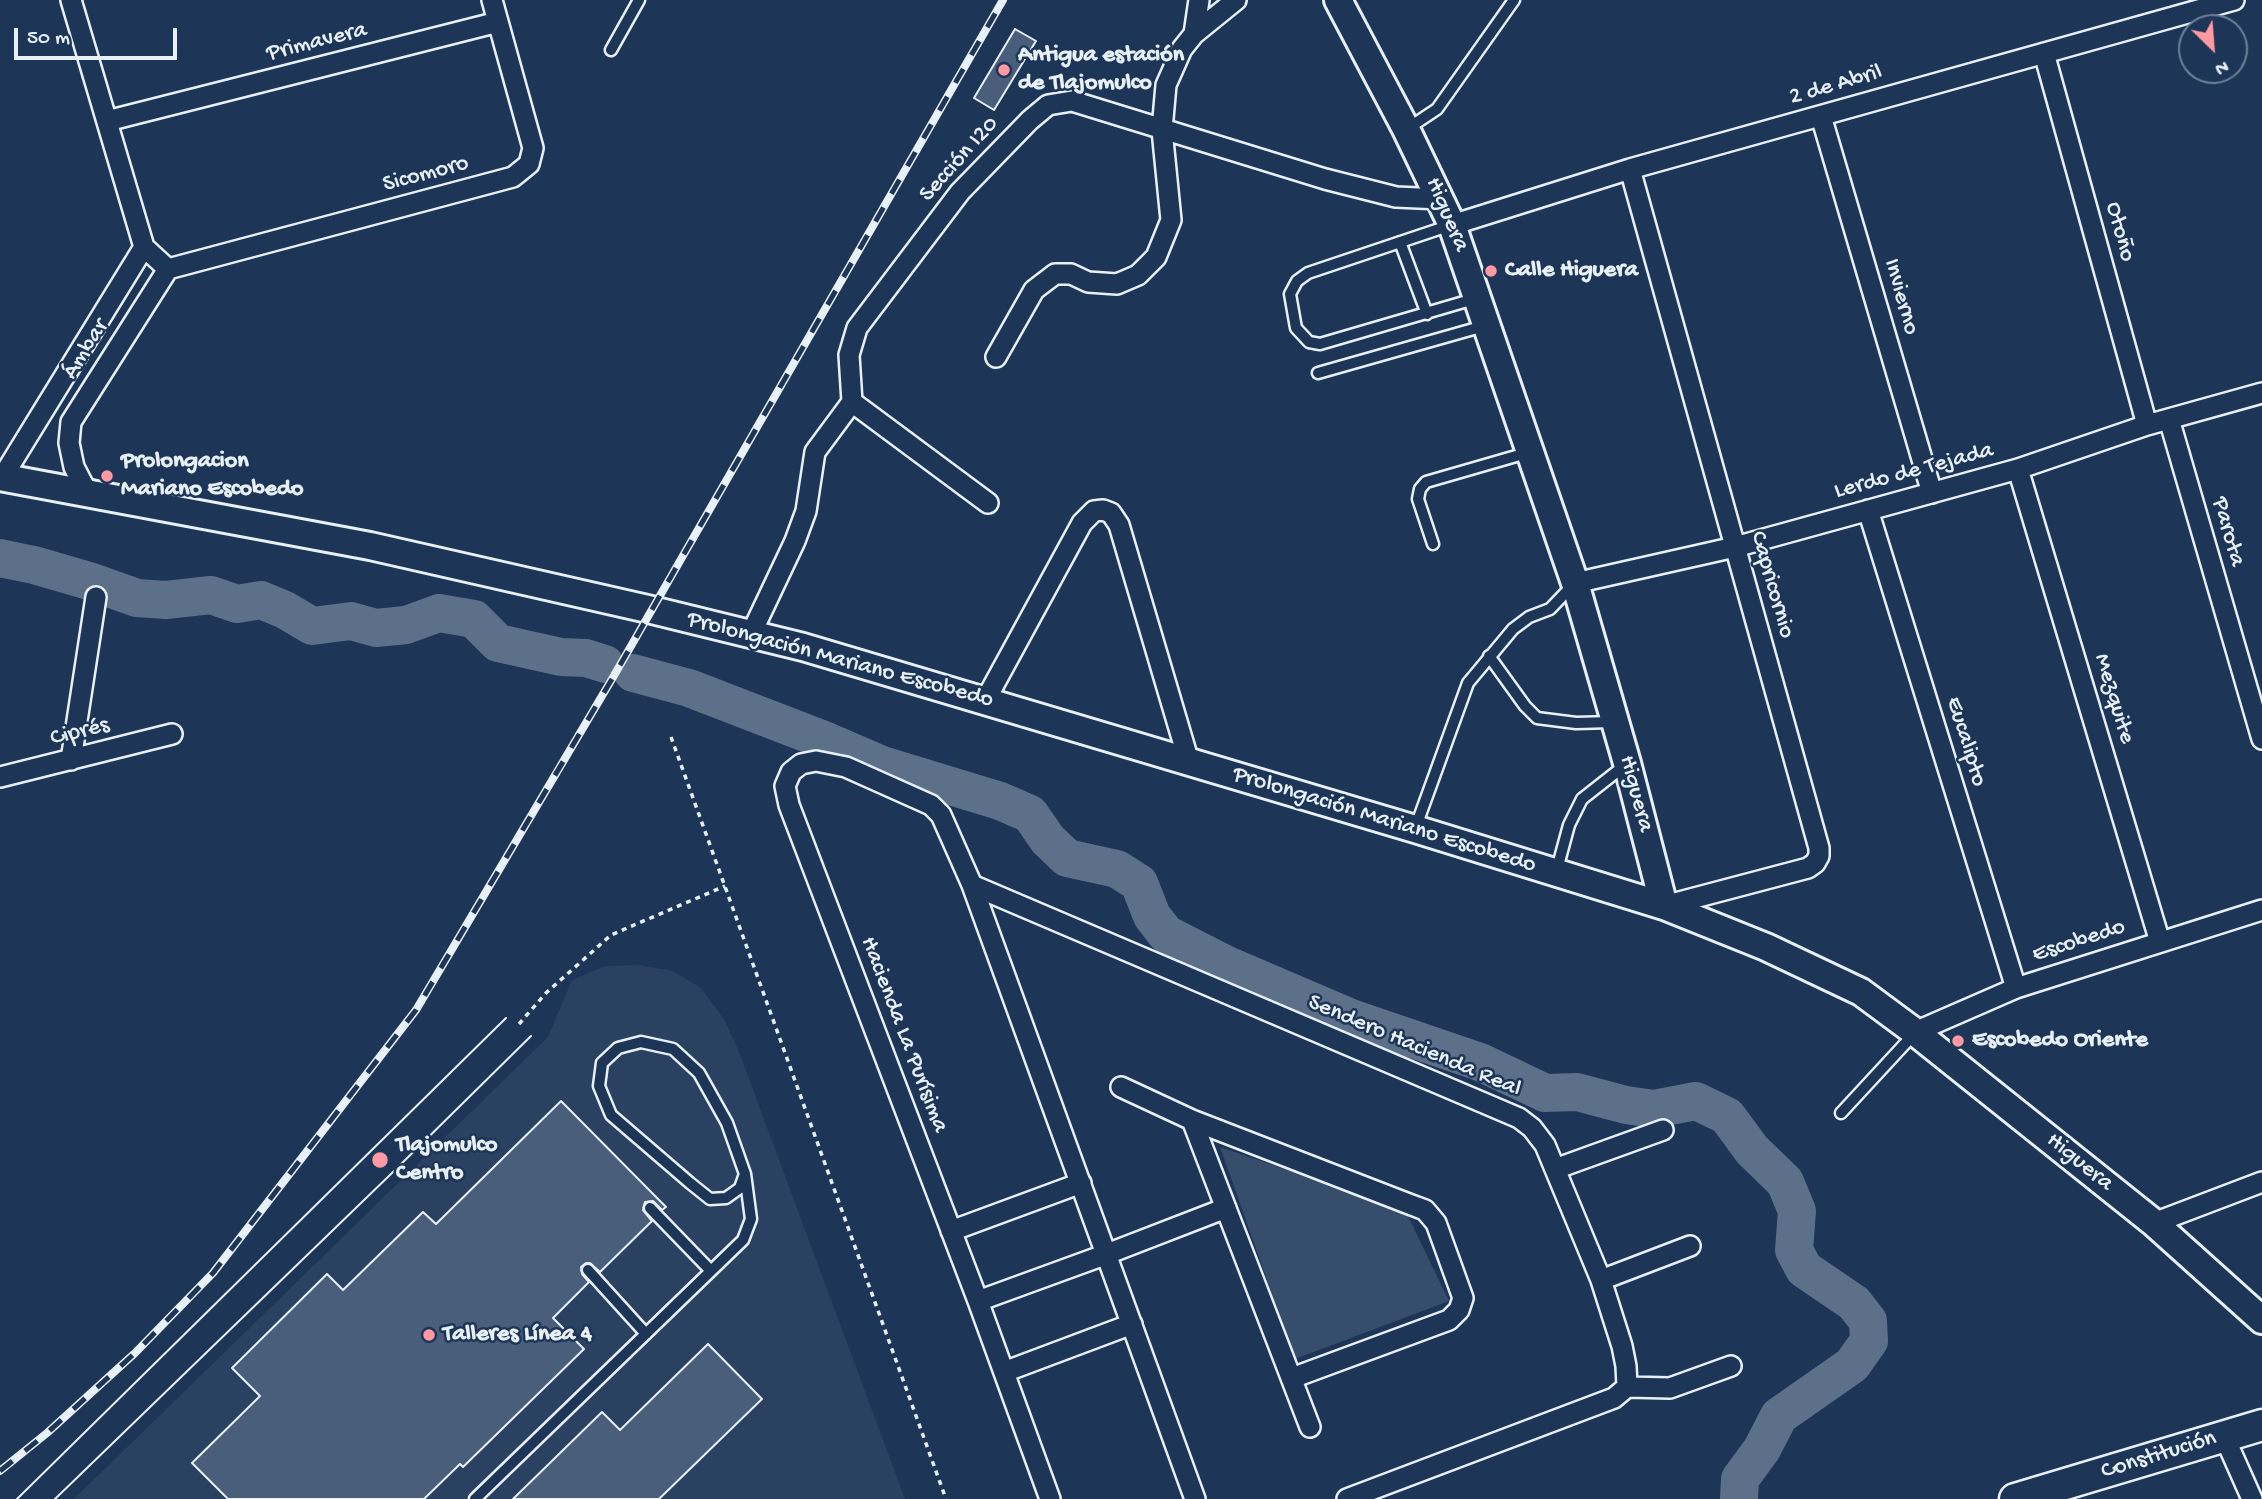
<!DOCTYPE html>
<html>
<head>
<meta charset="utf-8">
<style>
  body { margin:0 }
  #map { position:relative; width:2262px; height:1499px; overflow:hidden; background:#1d3557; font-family:"Gochi Hand",sans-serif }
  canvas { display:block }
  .north { position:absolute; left:2178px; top:14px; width:70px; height:70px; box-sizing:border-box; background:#1d3557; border:2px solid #6e8097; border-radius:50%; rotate:155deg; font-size:19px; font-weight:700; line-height:28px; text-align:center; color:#e8f1f8 }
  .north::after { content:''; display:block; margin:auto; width:24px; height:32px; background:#ff9aa2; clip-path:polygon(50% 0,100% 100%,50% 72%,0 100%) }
  .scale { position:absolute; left:14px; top:28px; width:163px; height:32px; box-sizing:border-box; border:4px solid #e8f1f8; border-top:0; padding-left:9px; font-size:21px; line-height:24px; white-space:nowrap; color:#e8f1f8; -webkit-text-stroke:5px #1d3557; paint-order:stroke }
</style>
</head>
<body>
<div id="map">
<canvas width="2262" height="1499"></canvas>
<div class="north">N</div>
<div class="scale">50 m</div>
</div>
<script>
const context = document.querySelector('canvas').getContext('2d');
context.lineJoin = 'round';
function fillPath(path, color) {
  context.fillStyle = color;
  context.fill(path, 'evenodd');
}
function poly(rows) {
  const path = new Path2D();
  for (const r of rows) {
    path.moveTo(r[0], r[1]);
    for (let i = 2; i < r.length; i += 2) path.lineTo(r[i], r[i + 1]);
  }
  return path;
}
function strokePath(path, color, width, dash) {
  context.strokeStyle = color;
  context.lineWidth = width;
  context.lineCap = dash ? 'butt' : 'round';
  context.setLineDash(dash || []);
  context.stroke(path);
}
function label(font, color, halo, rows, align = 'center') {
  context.font = font + ' "Gochi Hand",sans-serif';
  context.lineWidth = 5;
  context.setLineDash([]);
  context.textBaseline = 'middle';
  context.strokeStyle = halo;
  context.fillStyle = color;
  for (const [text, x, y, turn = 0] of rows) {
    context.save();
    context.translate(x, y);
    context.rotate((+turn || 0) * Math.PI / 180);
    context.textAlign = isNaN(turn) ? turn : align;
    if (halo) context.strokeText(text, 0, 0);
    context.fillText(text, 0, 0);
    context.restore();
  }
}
fillPath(poly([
  [639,965,673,971,701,988,724,1019,739,1052,905,1499,74,1499,548,1037,572,980,605,966]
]), '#2a4162');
fillPath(poly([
  [1220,1147,1405,1210,1449,1301,1295,1359]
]), '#374d6c');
strokePath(poly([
  [0,558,34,565,89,581,137,598,166,600,211,595,237,604,261,600,285,610,312,626,351,621,376,628,406,625,439,613,474,619,498,643,561,657,586,658,605,664],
  [633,673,689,688,824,740,882,765,1000,801,1030,814,1048,840,1067,858,1117,869,1139,883,1152,916,1166,934,1227,965,1351,1018,1480,1062,1545,1093,1577,1092,1626,1105,1654,1109,1696,1101,1727,1116,1752,1150,1785,1182,1797,1211,1794,1250,1804,1269,1854,1303,1868,1321,1869,1341,1852,1365,1779,1416,1762,1449,1740,1479,1739,1499]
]), '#5d7089', 38);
const building = poly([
  [1015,29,1036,41,994,110,974,98,1015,29],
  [561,1101,666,1207,662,1210,653,1201,645,1202,643,1210,652,1221,600,1272,590,1263,586,1263,581,1267,582,1274,589,1282,553,1318,584,1349,463,1467,460,1464,424,1499,228,1499,192,1463,260,1396,232,1368,327,1274,343,1290,423,1212,436,1224,561,1101],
  [708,1344,762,1399,659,1499,513,1499,602,1412,620,1430,708,1344]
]);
fillPath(building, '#495e7a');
strokePath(building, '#e8f1f8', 2);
const lane = poly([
  [611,50,639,0],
  [1407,129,1437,109,1514,0],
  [1451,225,1308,273,1297,281,1290,294,1296,328,1309,342,1320,344,1474,299],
  [1400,242,1427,314],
  [1318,373,1484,326],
  [1433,544,1418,499,1420,489,1426,482,1530,452],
  [1489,656,1525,706,1537,718,1576,723,1612,722],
  [1415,829,1468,683,1513,629,1529,617,1550,609,1572,586],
  [1556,873,1569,825,1582,799,1624,766],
  [1841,1113,1914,1034],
  [650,1208,711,1271],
  [588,1270,646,1334],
  [475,1499,743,1240,751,1219,745,1174,727,1123,699,1073,673,1049,641,1042,618,1048,602,1063,599,1086,611,1115,690,1183,710,1199,726,1198,740,1188,745,1174]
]);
const street = poly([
  [71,0,144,247,168,269],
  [1194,34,1199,0],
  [2044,53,2147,425],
  [1821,116,1932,493],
  [107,121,498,22],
  [1630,169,1819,848,1819,856,1815,863,1808,868,1664,906],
  [1452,225,1630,169,2234,0],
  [168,269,513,177,529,164,533,148,492,0],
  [996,357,1034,290,1055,274,1071,274,1088,282,1117,284,1138,275,1156,257,1171,220,1162,130,1166,85,1182,49,1194,34,1236,0],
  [852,402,988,503],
  [2169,419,2262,739],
  [2018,469,2160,942],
  [2,478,144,247],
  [87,492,74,467,69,443,71,422,168,269],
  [1868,510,2016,988],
  [1575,583,1735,547,2018,469,2147,425,2262,393],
  [751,634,795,541,806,511,815,452,852,402,849,355,857,328,960,192,1030,120,1048,105,1072,101,1325,179,1396,197,1441,199],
  [985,701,1082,523,1094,511,1103,510,1111,513,1119,525,1189,762],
  [71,760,96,597],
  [0,777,172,734],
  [972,885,1519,1118,1532,1128,1545,1145,1601,1280,1622,1346,1626,1366,1627,1387,1614,1398,1347,1499],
  [1915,1032,2016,988,2262,910],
  [1121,1087,1192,1120,1409,1204,1425,1210,1436,1223,1463,1298,1459,1310,1449,1320,1292,1378],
  [1192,1120,1310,1427],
  [1555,1169,1663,1130],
  [2154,1223,2262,1182],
  [951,1231,1081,1183],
  [1601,1280,1690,1246],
  [978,1301,1107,1254,1226,1208],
  [1004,1372,1132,1324],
  [1627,1387,1670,1388,1731,1366],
  [2224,1436,2252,1499],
  [1050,1499,978,1301,789,805,785,786,791,772,801,764,816,761,846,767,931,805,941,815,972,885,1195,1499]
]);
const secondary = poly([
  [1338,0,1406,129,1452,225,1575,583,1627,763,1664,906,1766,947,1861,992,1915,1032,2154,1223,2262,1320],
  [0,477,370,546,652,610,803,647,1415,829,1664,906]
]);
const primary = poly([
  [2015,1499,2262,1425]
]);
strokePath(lane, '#e8f1f8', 15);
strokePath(street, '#e8f1f8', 24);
strokePath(secondary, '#e8f1f8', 32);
strokePath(primary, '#e8f1f8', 35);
strokePath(poly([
  [671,737,946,1499],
  [519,1024,546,993,611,935,725,886]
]), '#e8f1f8', 3.5, [5, 5]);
strokePath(lane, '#1d3557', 10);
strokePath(street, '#1d3557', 19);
strokePath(secondary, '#1d3557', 26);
strokePath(primary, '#1d3557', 30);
strokePath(poly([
  [17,1499,506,1018],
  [55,1499,392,1173,531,1036]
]), '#e8f1f8', 2);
const rail = poly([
  [0,1471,47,1433,135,1353,213,1273,416,1010,612,679,1003,0]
]);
strokePath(rail, '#e8f1f8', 8);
strokePath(rail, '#1d3557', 5, [16]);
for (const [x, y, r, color] of [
  [1004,70,7,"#ff9aa2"],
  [1491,271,7,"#ff9aa2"],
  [107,476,7,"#ff9aa2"],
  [1958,1041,7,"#ff9aa2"],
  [380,1160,9,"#ff9aa2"],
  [429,1335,7,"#ff9aa2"]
]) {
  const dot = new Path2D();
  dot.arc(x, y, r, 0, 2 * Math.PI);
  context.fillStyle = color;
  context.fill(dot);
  strokePath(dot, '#1d3557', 2.5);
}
label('24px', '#e8f1f8', '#1d3557', [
  ["Primavera",317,43,-14],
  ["2 de Abril",1836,86,-16],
  ["Sección I20",960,160,-48],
  ["Sicomoro",426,175,-15],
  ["Higuera",1446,215,67],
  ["Otoño",2119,232,75],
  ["Invierno",1900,297,74],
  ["Ámbar",87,350,-58],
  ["Lerdo de Tejada",1914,472,-15],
  ["Parota",2227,532,74],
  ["Capricornio",1771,585,74],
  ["Prolongación Mariano Escobedo",840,661,15],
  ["Mezquite",2113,699,73],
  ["Ciprés",80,733,-14],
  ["Eucalipto",1965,742,73],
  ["Higuera",1635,794,75],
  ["Prolongación Mariano Escobedo",1384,821,17],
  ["Escobedo",2079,942,-18],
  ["Hacienda La Purísima",903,1035,69],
  ["Sendero Hacienda Real",1414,1047,23],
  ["Higuera",2079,1163,39],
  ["Constitución",2159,1456,-17]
]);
label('bold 24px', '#e8f1f8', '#1d3557', [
  ["Antigua estación",1018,56],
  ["de Tlajomulco",1018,84],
  ["Calle Higuera",1505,271],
  ["Prolongacion",121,462],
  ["Mariano Escobedo",121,490],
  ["Escobedo Oriente",1972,1041],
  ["Tlajomulco",396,1146],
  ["Centro",396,1174],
  ["Talleres Línea 4",443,1335]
], 'left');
</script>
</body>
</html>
